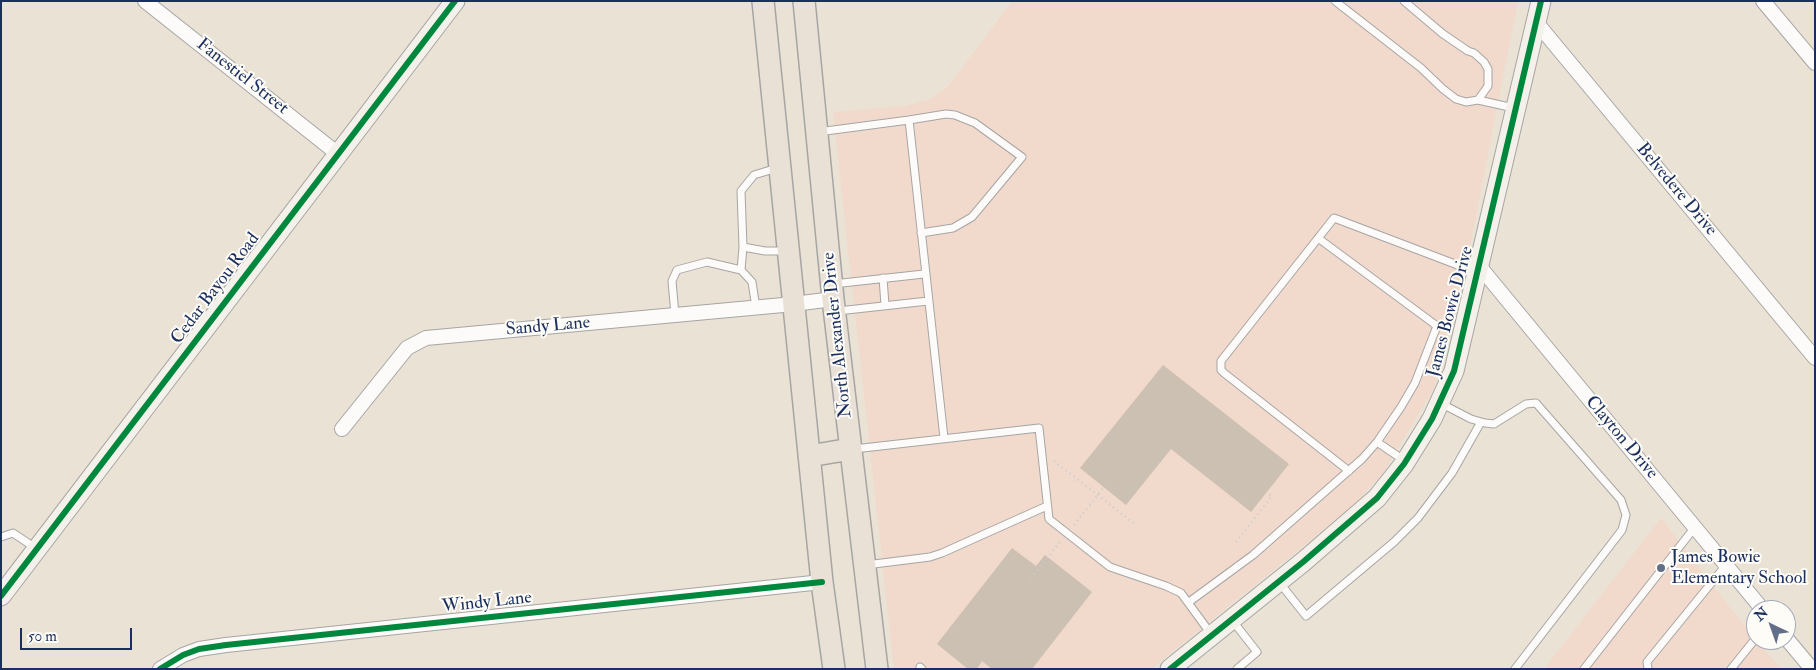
<!DOCTYPE html>
<html>
<head>
<meta charset="utf-8">
<style>
  body { margin:0 }
  #map { position:relative; width:1816px; height:670px; overflow:hidden; background:#eae3d5; font-family:"IM FELL Double Pica",serif }
  canvas { display:block }
  .frame { position:absolute; inset:0; border:2px solid #1b2f5e; pointer-events:none }
  .north { position:absolute; left:1746px; top:600px; width:50px; height:50px; box-sizing:border-box; background:#fdfcf7; border:1px solid #a3aaba; border-radius:50%; rotate:318deg; font-size:14px; font-weight:700; line-height:20px; text-align:center; color:#1b2f5e }
  .north::after { content:''; display:block; margin:auto; width:18px; height:22px; background:#636e88; clip-path:polygon(50% 0,100% 100%,50% 72%,0 100%) }
  .scale { position:absolute; left:20px; top:628px; width:112px; height:22px; box-sizing:border-box; border:2px solid #1b2f5e; border-top:0; padding-left:6px; font-size:15px; line-height:18px; white-space:nowrap; color:#1b2f5e; -webkit-text-stroke:4px #fdfcf7; paint-order:stroke }
</style>
</head>
<body>
<div id="map">
<canvas width="1816" height="670"></canvas>
<div class="frame"></div>
<div class="north">N</div>
<div class="scale">50 m</div>
</div>
<script>
const context = document.querySelector('canvas').getContext('2d');
context.lineJoin = 'round';
function fillPath(path, color) {
  context.fillStyle = color;
  context.fill(path, 'evenodd');
}
function poly(rows) {
  const path = new Path2D();
  for (const r of rows) {
    path.moveTo(r[0], r[1]);
    for (let i = 2; i < r.length; i += 2) path.lineTo(r[i], r[i + 1]);
  }
  return path;
}
function strokePath(path, color, width, dash) {
  context.strokeStyle = color;
  context.lineWidth = width;
  context.lineCap = dash ? 'butt' : 'round';
  context.setLineDash(dash || []);
  context.stroke(path);
}
function label(font, color, halo, rows, align = 'center') {
  context.font = font + ' "IM FELL Double Pica",serif';
  context.lineWidth = 4;
  context.setLineDash([]);
  context.textBaseline = 'middle';
  context.strokeStyle = halo;
  context.fillStyle = color;
  for (const [text, x, y, turn = 0] of rows) {
    context.save();
    context.translate(x, y);
    context.rotate((+turn || 0) * Math.PI / 180);
    context.textAlign = isNaN(turn) ? turn : align;
    if (halo) context.strokeText(text, 0, 0);
    context.fillText(text, 0, 0);
    context.restore();
  }
}
fillPath(poly([
  [1012,1,1518,1,1470,246,1434,388,1382,475,1348,510,1151,669,894,669,833,112,906,106,931,99,950,84],
  [1661,518,1738,618,1781,669,1544,669]
]), '#f1d9cc');
fillPath(poly([
  [1163,365,1289,464,1251,512,1171,449,1126,505,1080,468],
  [1012,548,1036,566,1045,555,1092,592,1032,669,992,669,982,661,977,669,968,669,937,644]
]), '#cbc0b1');
const lane = poly([
  [1335,1,1421,68,1443,89,1456,99,1466,102,1478,100,1514,108],
  [1404,1,1443,34,1468,51,1474,53,1484,62,1488,69,1488,86,1478,100],
  [909,120,944,438],
  [818,132,909,120,946,114,955,115,975,123,1022,157,972,217,953,228,921,233],
  [743,247,765,251,785,251],
  [741,270,743,247,741,191,754,175,777,168],
  [883,278,885,305],
  [833,284,924,274],
  [838,311,928,301],
  [675,315,672,281,677,270,707,262,741,270,752,282,756,308],
  [1440,403,1471,419,1485,423,1494,424,1526,404,1536,403,1621,500,1626,515,1622,530,1515,669],
  [1377,442,1405,461],
  [854,449,1039,428,1049,519,1110,567,1166,586,1181,593,1211,634],
  [1349,471,1224,373,1221,370,1221,361,1334,218,1476,272],
  [1,537,13,533,37,549],
  [866,565,930,557,942,553,1047,506],
  [1279,582,1306,616,1394,542,1418,518,1452,473,1481,422],
  [1189,602,1253,555,1362,459,1377,442,1401,407,1415,383,1437,326,1318,238],
  [1232,620,1257,652,1237,669],
  [920,669,920,667,922,669],
  [1584,669,1695,527],
  [1648,669,1647,662,1726,565],
  [1731,669,1756,638]
]);
const street = poly([
  [145,1,338,154],
  [1763,1,1815,63],
  [1536,22,1815,358],
  [1480,267,1763,610],
  [342,429,407,348,426,338,794,304,833,299],
  [1786,638,1812,669],
  [160,669,183,655,199,649,226,645,822,582]
]);
const secondary = poly([
  [1,596,455,1],
  [1170,669,1303,562,1377,498,1404,464,1432,419,1454,371,1541,1]
]);
const primary = poly([
  [763,1,822,582,834,669],
  [804,1,833,299,877,669],
  [809,456,851,449]
]);
strokePath(lane, '#a7a5a4', 9);
strokePath(street, '#a7a5a4', 16);
strokePath(secondary, '#a7a5a4', 21);
strokePath(primary, '#a7a5a4', 24);
strokePath(poly([
  [1054,461,1135,524],
  [1074,525,1104,487],
  [1236,542,1272,496,1266,492],
  [1031,578,1060,542]
]), '#cbcbcc', 2.5, [1, 4]);
strokePath(lane, '#fcfbf9', 7);
strokePath(street, '#fcfbf9', 14);
strokePath(secondary, '#f4f1ea', 19);
strokePath(primary, '#e9e1d5', 21);
strokePath(poly([
  [1,596,455,1],
  [160,669,183,655,199,649,226,645,822,582],
  [1170,669,1303,562,1377,498,1404,464,1432,419,1454,371,1541,1]
]), '#00873e', 6);
for (const [x, y, r, color] of [
  [1661,568,5,"#636e88"]
]) {
  const dot = new Path2D();
  dot.arc(x, y, r, 0, 2 * Math.PI);
  context.fillStyle = color;
  context.fill(dot);
  strokePath(dot, '#fdfcf7', 2);
}
label('18px', '#1b2f5e', '#fdfcf7', [
  ["Fanestiel Street",242,77,38],
  ["Belvedere Drive",1676,190,50],
  ["Cedar Bayou Road",216,289,-53],
  ["James Bowie Drive",1451,312,-75],
  ["Sandy Lane",548,327,-5],
  ["North Alexander Drive",838,335,-96],
  ["Clayton Drive",1621,438,50],
  ["Windy Lane",487,603,-6]
]);
label('18px', '#1b2f5e', '#fdfcf7', [
  ["James Bowie",1671,558],
  ["Elementary School",1671,579]
], 'left');
</script>
</body>
</html>
